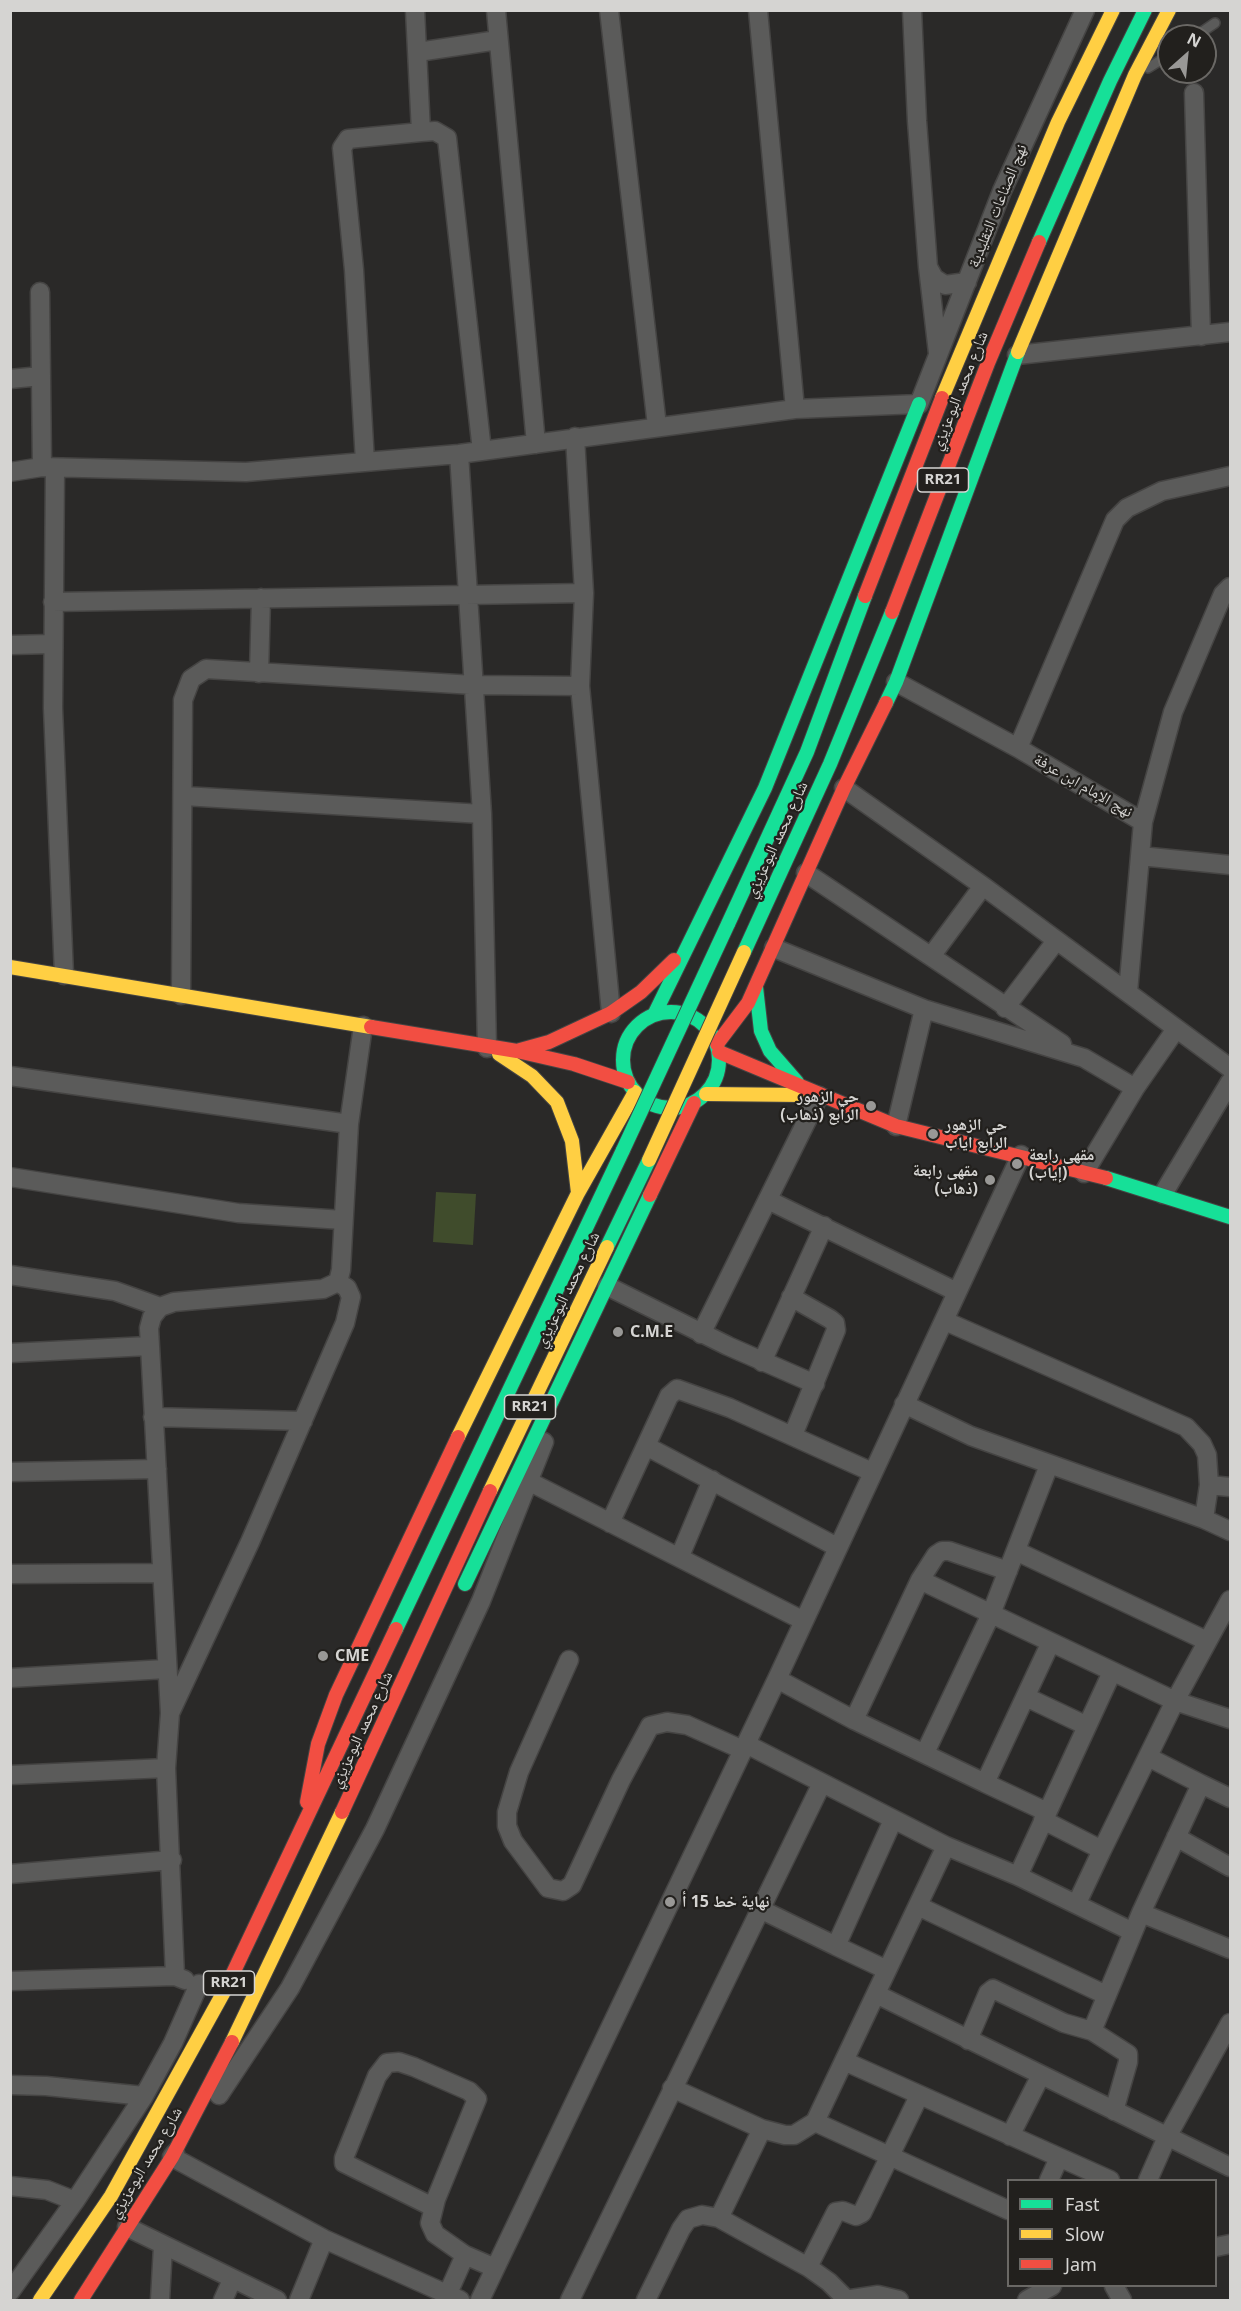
<!DOCTYPE html>
<html>
<head>
<meta charset="utf-8">
<style>
  body { margin:0 }
  #map { position:relative; width:1241px; height:2311px; overflow:hidden; background:#2a2928; font-family:"Noto Sans",sans-serif }
  canvas { display:block }
  .frame { position:absolute; inset:0; border:12px solid #d5d4d2; pointer-events:none }
  .legend { position:absolute; left:1007px; top:2179px; width:210px; height:108px; box-sizing:border-box; background:#22201d; border:2px solid #6a6865; margin:0; padding:8px 10px; list-style:none; font-size:18px; color:#d5d4d2 }
  .legend li { display:flex; align-items:center; gap:12px; height:30px }
  .legend b { width:30px; border:2px solid #6a6865 }
  .north { position:absolute; left:1157px; top:24px; width:60px; height:60px; box-sizing:border-box; background:#22201d; border:2px solid #6a6865; border-radius:50%; rotate:27deg; font-size:16px; font-weight:700; line-height:24px; text-align:center; color:#d5d4d2 }
  .north::after { content:''; display:block; margin:auto; width:21px; height:27px; background:#999896; clip-path:polygon(50% 0,100% 100%,50% 72%,0 100%) }
</style>
</head>
<body>
<div id="map">
<canvas width="1241" height="2311"></canvas>
<div class="frame"></div>
<ul class="legend">
<li><b style="height:8px;background:#16e098"></b>Fast</li>
<li><b style="height:8px;background:#ffcf43"></b>Slow</li>
<li><b style="height:8px;background:#f24e42"></b>Jam</li>
</ul>
<div class="north">N</div>
</div>
<script>
const context = document.querySelector('canvas').getContext('2d');
context.lineJoin = 'round';
function fillPath(path, color) {
  context.fillStyle = color;
  context.fill(path, 'evenodd');
}
function poly(rows) {
  const path = new Path2D();
  for (const r of rows) {
    if (r.length === 3) {
      path.moveTo(r[0] + r[2], r[1]);
      path.arc(r[0], r[1], r[2], 0, 2 * Math.PI);
      continue;
    }
    path.moveTo(r[0], r[1]);
    for (let i = 2; i < r.length; i += 2) path.lineTo(r[i], r[i + 1]);
  }
  return path;
}
function strokePath(path, color, width, dash) {
  context.strokeStyle = color;
  context.lineWidth = width;
  context.lineCap = dash ? 'butt' : 'round';
  context.setLineDash(dash || []);
  context.stroke(path);
}
function label(font, color, halo, rows, align = 'center') {
  context.font = font + ' "Noto Sans","Noto Naskh Arabic",sans-serif';
  context.lineWidth = 4.5;
  context.setLineDash([]);
  context.textBaseline = 'middle';
  context.strokeStyle = halo;
  context.fillStyle = color;
  for (const [text, x, y, turn = 0] of rows) {
    context.save();
    context.translate(x, y);
    context.rotate((+turn || 0) * Math.PI / 180);
    context.textAlign = isNaN(turn) ? turn : align;
    if (halo) context.strokeText(text, 0, 0);
    context.fillText(text, 0, 0);
    context.restore();
  }
}
fillPath(poly([
  [436,1192,476,1194,473,1245,433,1242]
]), '#404c2c');
const lane = poly([
  [1196,36,1215,23],
  [1148,68,1169,55]
]);
const street = poly([
  [415,10,421,132],
  [496,10,536,444],
  [609,10,657,426],
  [758,10,795,409],
  [912,10,917,121,928,267,938,353],
  [418,52,498,40],
  [1194,93,1201,336],
  [928,267,934,278,945,285,967,282],
  [40,292,42,467],
  [1017,355,1230,332],
  [10,379,41,376],
  [575,437,584,593,580,686,611,1013],
  [459,454,482,814,487,1048],
  [365,462,354,270,342,148,348,139,421,132,435,131,447,138,482,451],
  [55,468,53,708,64,975],
  [10,472,42,467,246,472,459,454,795,409,919,404,1002,191,1085,10],
  [53,602,584,593],
  [10,645,52,644],
  [259,673,261,598],
  [896,682,1018,748,1143,822,1173,712,1223,594,1230,587],
  [1018,748,1115,520,1127,508,1162,491,1230,476],
  [844,788,983,886,1230,1068],
  [184,796,482,814],
  [1140,856,1230,865],
  [806,873,1062,1044],
  [774,948,924,1009,1084,1058,1135,1088],
  [932,955,983,886],
  [1128,992,1143,822],
  [181,995,183,700,191,679,206,669,474,685,580,686],
  [1005,1008,1056,941],
  [10,1076,349,1124],
  [896,1126,924,1009],
  [1084,1173,1135,1088,1176,1029],
  [10,1177,238,1213,343,1220],
  [1163,1194,1230,1082],
  [768,1200,957,1292],
  [10,1275,115,1291,160,1307],
  [607,1286,728,1346,815,1384],
  [791,1297,830,1319,835,1323,836,1330,793,1435],
  [945,1321,1186,1427,1202,1444,1207,1455,1209,1485,1204,1519],
  [701,1334,819,1096],
  [10,1353,148,1346],
  [762,1362,824,1226],
  [904,1404,971,1436,1204,1519,1230,1531],
  [153,1417,303,1421],
  [646,1446,837,1547],
  [10,1472,157,1469],
  [530,1482,804,1621],
  [1209,1485,1230,1487],
  [610,1523,669,1396,677,1389,730,1408,872,1472],
  [1016,1551,1207,1641],
  [680,1556,712,1480],
  [10,1574,160,1573],
  [920,1580,1175,1701,1102,1850,1043,1820],
  [1230,1600,1175,1701,1230,1719],
  [569,1660,519,1772,507,1812,507,1826,513,1841,548,1888,563,1891,572,1885,621,1780,650,1726,667,1722,687,1725,743,1750],
  [10,1678,166,1669],
  [777,1679,854,1720,985,1783,1050,1644],
  [1026,1697,1085,1725],
  [171,1711,250,1542,345,1323,351,1297,347,1288,338,1282],
  [854,1720,920,1580,936,1555,942,1551,949,1551,1008,1571],
  [746,1744,946,1846,1018,1876,1133,1932],
  [925,1753,991,1614,1049,1465],
  [10,1775,166,1768],
  [985,1783,1047,1812],
  [1201,1784,1230,1798],
  [1176,1837,1230,1867],
  [10,1874,172,1860],
  [1018,1876,1112,1672],
  [1077,1903,1102,1850],
  [918,1906,1106,1995],
  [762,1910,836,1946],
  [1141,1913,1201,1784,1148,1757],
  [887,1970,836,1946,893,1820],
  [175,1976,166,1768,170,1713,149,1328,152,1317,160,1307,174,1302,323,1289,338,1282,341,1270,349,1124,363,1026],
  [10,1981,175,1976,185,1980],
  [876,1994,1230,2167],
  [968,2040,988,1993,993,1989,1064,2023,1092,2031],
  [844,2061,1110,2180],
  [10,2085,46,2086,144,2096],
  [672,2088,762,2129],
  [219,2095,290,1988,375,1829,481,1601,544,1442],
  [1114,2111,1128,2062,1128,2054,1092,2031,1141,1913,1230,1949],
  [815,2122,1008,2210],
  [1010,2136,1041,2075],
  [175,2153,172,2157,324,2239,460,2300],
  [1049,2180,1059,2158],
  [1148,2180,1167,2137,1230,2023],
  [10,2186,47,2190,75,2201],
  [433,2207,344,2163,344,2158,377,2076,387,2063,399,2062,414,2067,469,2091,477,2099,436,2199,430,2223,435,2234,465,2255],
  [719,2218,762,2129,785,2135,794,2135,815,2122,946,1846],
  [127,2227,277,2300],
  [1216,2247,1230,2244],
  [808,2267,836,2212,843,2211,856,2216,862,2213,919,2096],
  [1114,2286,1122,2300],
  [10,2292,75,2201,144,2096,173,2043,199,1984],
  [160,2300,163,2246],
  [223,2300,232,2280],
  [299,2300,324,2239],
  [445,2300,465,2255,495,2268],
  [480,2300,777,1679,1021,1155],
  [570,2300,822,1783],
  [646,2300,681,2229,688,2219,702,2215,719,2218,808,2267,829,2282,847,2300],
  [845,2300,878,2295,899,2300],
  [1027,2300,1052,2286]
]);
const fast = poly([
  [1039,242,1110,81,1145,10],
  [886,703,896,682,1018,352],
  [728,924,807,752,865,596],
  [744,952,830,764,892,612],
  [756,987,761,1031,770,1051,797,1082],
  [671,1060,48],
  [654,1015,765,788,919,404],
  [1106,1178,1230,1217],
  [607,1247,649,1160],
  [465,1584,650,1195],
  [396,1629,623,1150]
]);
const slow = poly([
  [1018,352,1135,75,1169,10],
  [942,398,1058,122,1113,10],
  [10,967,371,1027],
  [499,1054,532,1076,557,1102,572,1141,578,1193],
  [706,1094,803,1095],
  [458,1437,578,1193,635,1092],
  [490,1491,607,1247],
  [232,2042,342,1812],
  [40,2300,111,2196,226,1988]
]);
const jam = poly([
  [865,596,942,398],
  [892,612,988,363,1039,242],
  [371,1027,517,1051,574,1064,628,1082],
  [717,1044,748,1003,844,788,886,703],
  [520,1050,549,1042,611,1013,641,992,674,960],
  [719,1052,896,1126,1106,1178],
  [650,1195,694,1103],
  [307,1802,318,1744,336,1695,458,1437],
  [342,1812,490,1491],
  [226,1988,396,1629],
  [81,2300,172,2157,232,2042]
]);
strokePath(lane, '#454443', 12);
strokePath(street, '#454443', 21);
strokePath(fast, '#454443', 16);
strokePath(slow, '#454443', 16);
strokePath(jam, '#454443', 16);
strokePath(lane, '#5b5b5a', 9);
strokePath(street, '#5b5b5a', 18);
strokePath(fast, '#16e098', 14);
strokePath(slow, '#ffcf43', 14);
strokePath(jam, '#f24e42', 14);
const fastBridge = poly([
  [623,1150,728,924]
]);
const slowBridge = poly([
  [649,1160,744,952]
]);
strokePath(fastBridge, '#454443', 16, []);
strokePath(slowBridge, '#454443', 16, []);
strokePath(fastBridge, '#16e098', 14);
strokePath(slowBridge, '#ffcf43', 14);
for (const [x, y, r, color] of [
  [871,1106,6,"#999896"],
  [933,1134,6,"#999896"],
  [1017,1164,6,"#999896"],
  [990,1180,6,"#999896"],
  [618,1332,6,"#999896"],
  [323,1656,6,"#999896"],
  [670,1902,6,"#999896"]
]) {
  const dot = new Path2D();
  dot.arc(x, y, r, 0, 2 * Math.PI);
  context.fillStyle = color;
  context.fill(dot);
  strokePath(dot, '#22201d', 2);
}
for (const [x, y, w] of [
  [943,480,51],
  [530,1407,51],
  [229,1983,51]
]) {
  const box = new Path2D();
  box.roundRect(x - w / 2, y - 12, w, 24, 4.5);
  context.fillStyle = '#22201d';
  context.fill(box);
  strokePath(box, '#d5d4d2', 1.5);
}
label('bold 15px', '#d5d4d2', null, [
  ["RR21",943,480],
  ["RR21",530,1407],
  ["RR21",229,1983]
]);
label('16px', '#d5d4d2', '#22201d', [
  ["نهج الصناعات التقليدية",998,206,-68],
  ["شارع محمد البوعزيزي",960,391,-68],
  ["نهج الإمام ابن عرفة",1083,786,30],
  ["شارع محمد البوعزيزي",777,840,-65],
  ["شارع محمد البوعزيزي",568,1290,-64],
  ["شارع محمد البوعزيزي",362,1730,-65],
  ["شارع محمد البوعزيزي",146,2163,-59]
]);
label('bold 16px', '#d5d4d2', '#22201d', [
  ["حي الزهور",859,1097,"right"],
  ["الرابع (ذهاب)",859,1115,"right"],
  ["حي الزهور",945,1125],
  ["الرابع اياب",945,1143],
  ["مقهى رابعة",1029,1155],
  ["(إياب)",1029,1173],
  ["مقهى رابعة",978,1171,"right"],
  ["(ذهاب)",978,1189,"right"],
  ["C.M.E",630,1332],
  ["CME",335,1656],
  ["نهاية خط 15 أ",682,1902]
], 'left');
</script>
</body>
</html>
